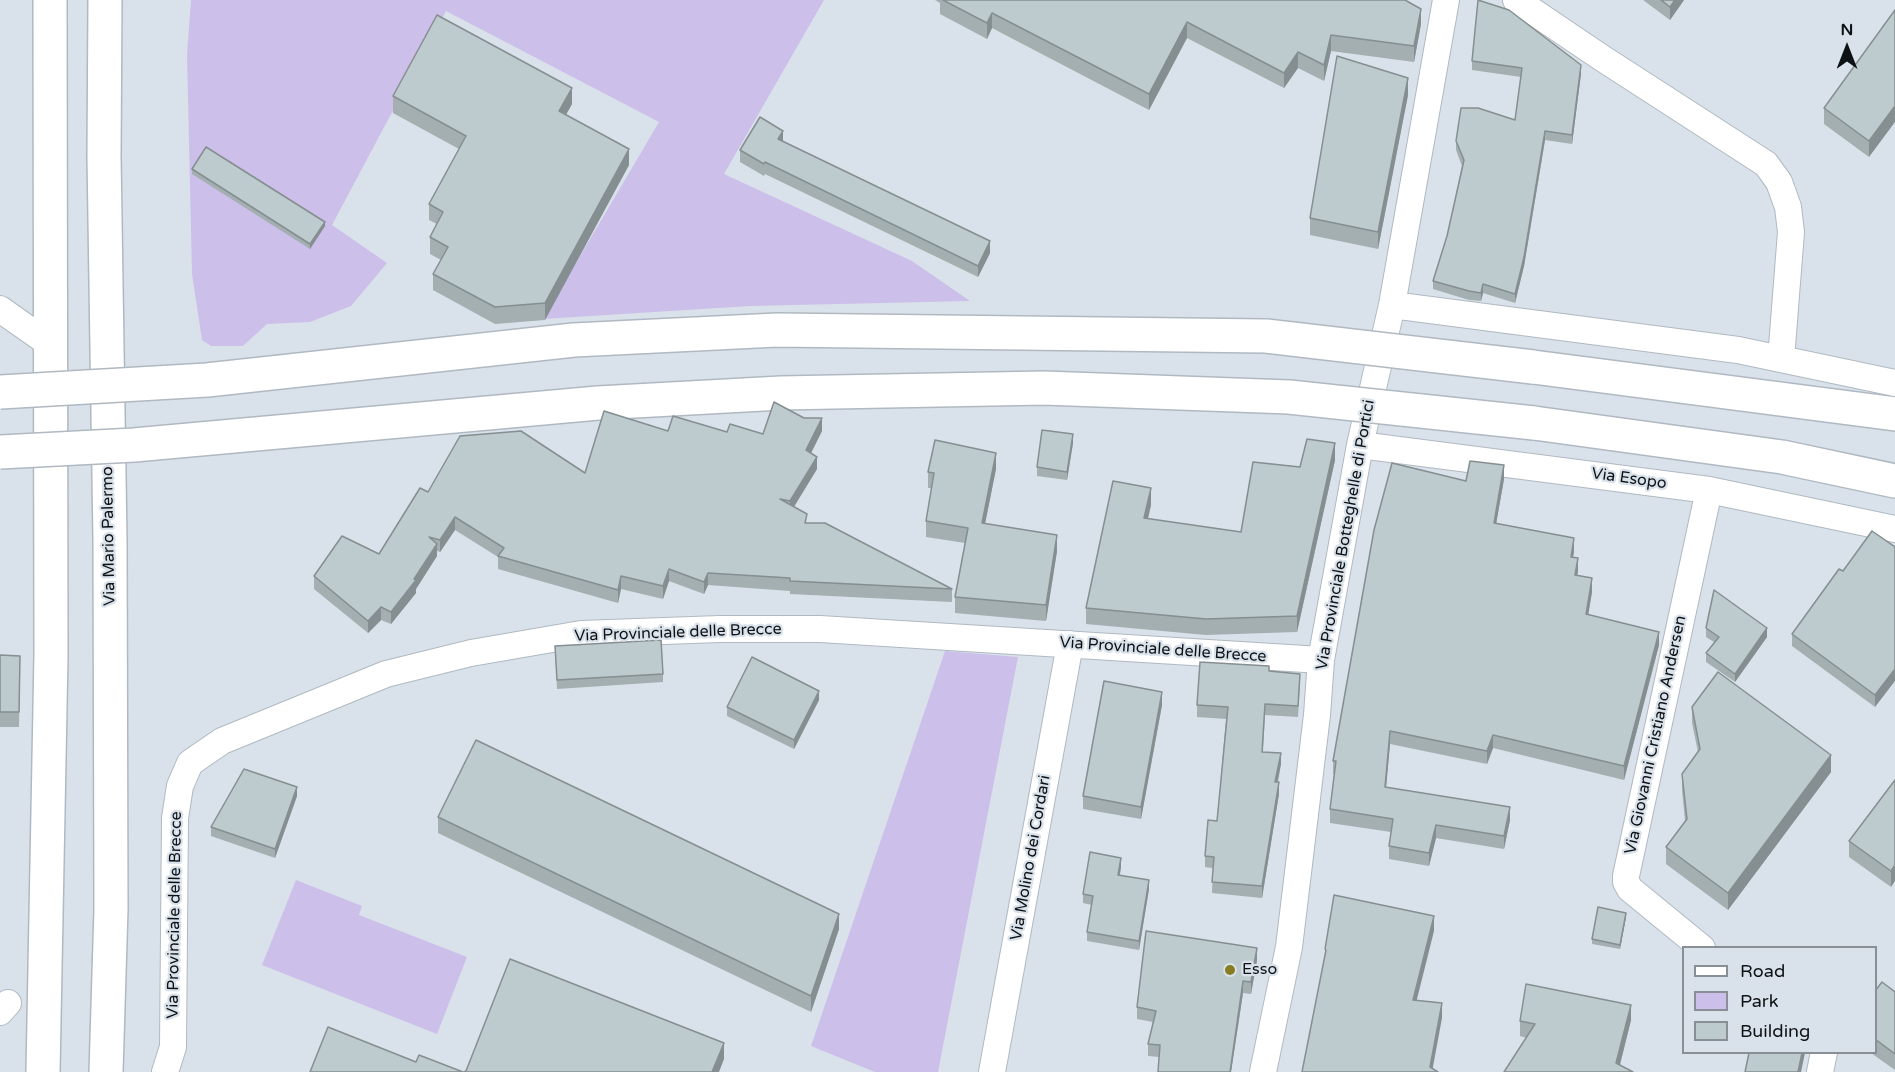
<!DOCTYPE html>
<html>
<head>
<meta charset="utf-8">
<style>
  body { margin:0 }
  #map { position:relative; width:1895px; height:1072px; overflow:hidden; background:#d9e2ea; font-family:"Varela Round",sans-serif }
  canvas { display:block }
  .legend { position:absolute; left:1682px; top:946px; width:195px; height:108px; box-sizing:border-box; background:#d9e2ea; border:2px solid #888f95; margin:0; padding:8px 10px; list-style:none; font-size:18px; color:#0f1215 }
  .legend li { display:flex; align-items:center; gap:12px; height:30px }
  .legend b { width:30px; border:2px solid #888f95 }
  .north { position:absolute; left:1817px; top:18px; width:60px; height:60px; -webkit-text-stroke:4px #d9e2ea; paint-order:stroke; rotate:0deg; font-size:16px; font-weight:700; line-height:24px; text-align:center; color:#0f1215 }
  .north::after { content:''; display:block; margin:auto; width:21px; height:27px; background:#0f1215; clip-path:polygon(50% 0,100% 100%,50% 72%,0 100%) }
</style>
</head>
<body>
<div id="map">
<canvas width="1895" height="1072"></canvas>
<ul class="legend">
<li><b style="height:8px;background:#fff"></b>Road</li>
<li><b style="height:16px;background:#ccbfe9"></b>Park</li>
<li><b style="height:16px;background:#becbce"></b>Building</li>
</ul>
<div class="north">N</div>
</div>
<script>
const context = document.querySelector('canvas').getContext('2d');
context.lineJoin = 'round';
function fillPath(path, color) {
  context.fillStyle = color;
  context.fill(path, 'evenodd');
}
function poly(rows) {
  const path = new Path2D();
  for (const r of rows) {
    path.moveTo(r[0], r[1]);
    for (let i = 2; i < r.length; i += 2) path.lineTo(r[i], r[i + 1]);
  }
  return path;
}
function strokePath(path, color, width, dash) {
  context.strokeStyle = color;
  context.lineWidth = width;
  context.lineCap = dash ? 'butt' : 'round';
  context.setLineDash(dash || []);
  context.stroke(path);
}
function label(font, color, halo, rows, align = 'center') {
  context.font = font + ' "Varela Round",sans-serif';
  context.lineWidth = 4.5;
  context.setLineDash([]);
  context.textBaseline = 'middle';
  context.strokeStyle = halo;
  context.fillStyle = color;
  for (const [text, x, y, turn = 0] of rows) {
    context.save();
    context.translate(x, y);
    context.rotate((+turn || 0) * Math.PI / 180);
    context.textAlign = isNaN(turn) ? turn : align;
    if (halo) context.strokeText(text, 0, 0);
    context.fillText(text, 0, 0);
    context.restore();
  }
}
fillPath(poly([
  [191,0,824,0,724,174,912,261,970,301,750,306,543,319,659,122,446,11,332,225,387,263,351,306,310,322,267,324,243,346,211,346,202,340,192,274,187,55],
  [945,651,1018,657,938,1072,875,1072,811,1046],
  [296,880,362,906,359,915,467,957,437,1034,262,965]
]), '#ccbfe9');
const minor = poly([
  [1516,0,1602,58,1766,164,1779,182,1788,207,1791,232,1781,359],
  [1392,305,1738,350,1895,383],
  [0,309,51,345],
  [1360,445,1709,490,1895,529],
  [1702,948,1630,889,1626,882,1626,876,1709,490],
  [0,1012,8,1003],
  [165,1072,173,1047,175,818,180,786,190,763,222,741,386,674,471,653,581,634,720,629,820,629,1321,660],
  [992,1072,1070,644],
  [1263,1072,1289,947,1317,715,1321,660,1360,445,1392,305,1446,0],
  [1820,1072,1824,1052]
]);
const tertiary = poly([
  [105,0,104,156,110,540,111,909,106,1072],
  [43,1072,51,655,50,0]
]);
const trunk = poly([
  [1533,367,1895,414],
  [1534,423,1782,457,1895,481]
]);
strokePath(minor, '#b0b9c1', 28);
strokePath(tertiary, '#b0b9c1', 36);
strokePath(trunk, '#b0b9c1', 36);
strokePath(minor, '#fff', 26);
strokePath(tertiary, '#fff', 33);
strokePath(trunk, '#fff', 33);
const trunkBridge = poly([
  [0,392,207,380,574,340,777,330,1266,336,1533,367],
  [0,452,134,445,598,403,781,393,1044,388,1289,397,1534,423]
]);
strokePath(trunkBridge, '#b0b9c1', 36, []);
strokePath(trunkBridge, '#fff', 33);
fillPath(poly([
  [935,0,1405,0,1421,24,1414,62,1331,51,1324,81,1298,68,1284,88,1187,38,1149,110,992,28,987,39,940,14,940,3],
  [1643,0,1684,0,1670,20],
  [1895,10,1869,157,1824,124,1824,108],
  [1472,61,1581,74,1572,144,1545,140,1524,266,1515,303,1483,293,1481,301,1469,300,1433,289,1433,281,1447,236,1462,166,1456,150,1456,141,1515,120,1521,77,1472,70],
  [1408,95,1378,249,1310,235,1310,218],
  [393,96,572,104,566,115,629,165,545,320,495,324,433,290,433,274,441,260,430,254,430,237,437,224,429,220,429,204,459,149,393,113],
  [783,141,990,253,978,277,765,174,764,176,740,162,740,150],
  [192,169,325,226,310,249,192,174],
  [668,431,727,432,763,434,822,431,811,453,817,469,794,507,807,523,952,589,952,602,790,594,790,591,708,585,704,594,669,581,663,599,621,589,618,603,498,569,498,557,455,530,440,552,437,551,437,556,416,589,416,593,391,624,381,620,368,633,314,589,314,576,379,554,428,492,585,473],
  [1073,443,1067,480,1037,476,1037,467],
  [1335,460,1297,632,1206,635,1086,624,1086,608,1151,505,1148,519,1241,532,1300,467],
  [996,469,985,523,1057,551,1046,621,955,613,955,597,965,543,926,537,926,521,932,488,928,488,928,472],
  [1504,479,1496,524,1574,551,1573,557,1578,571,1577,575,1592,592,1588,615,1659,645,1624,780,1493,748,1487,764,1390,744,1386,787,1510,820,1504,849,1436,838,1429,866,1389,859,1389,846,1391,832,1330,823,1330,809,1334,774,1333,774,1333,761,1466,481],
  [1895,547,1875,707,1792,646,1792,634,1843,571],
  [1706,628,1767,637,1735,682,1706,662,1706,653,1714,642,1706,637],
  [555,646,663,674,663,682,557,689],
  [0,655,20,656,19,727,0,727],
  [1269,671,1300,685,1298,717,1265,715,1263,752,1281,764,1278,782,1279,794,1262,898,1212,893,1213,868,1205,867,1205,856,1217,821,1226,719,1197,717,1197,705],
  [819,700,794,749,727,716,727,707],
  [1162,705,1141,819,1083,809,1083,796],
  [1692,707,1831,772,1728,910,1666,864,1666,847,1685,821,1682,790,1682,774,1698,752,1692,723],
  [1895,780,1891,887,1849,857,1849,841],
  [297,796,275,858,211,836,211,827],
  [438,817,839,929,811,1012,438,833],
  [1121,867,1120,875,1149,889,1139,950,1087,941,1087,932,1092,905,1083,903,1083,894],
  [1626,917,1620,949,1592,944,1592,939],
  [1257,960,1251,994,1243,993,1231,1072,1158,1072,1159,1057,1148,1056,1148,1044,1153,1022,1137,1019,1137,1007],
  [1875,991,1895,992,1895,1070,1871,1053,1875,1053],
  [1631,1020,1620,1065,1520,1036,1520,1021]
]), '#a3afb1');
fillPath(poly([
  [1675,0,1684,0,1670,20,1670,7],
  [1421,9,1421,24,1414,62,1414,46],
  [992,13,992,28,987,39,987,23],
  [1187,22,1187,38,1149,110,1149,94],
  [1331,35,1331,51,1324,81,1324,65],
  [1298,52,1298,68,1284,88,1284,73],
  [1581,65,1581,74,1572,144,1572,135],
  [1408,78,1408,95,1378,249,1378,232],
  [572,88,572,104,559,127,559,111],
  [1895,106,1895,122,1869,157,1869,141],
  [783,131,783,142,778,139],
  [1545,131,1545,140,1524,266,1515,303,1515,294],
  [629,149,629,165,545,320,545,303],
  [325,222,325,226,310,249,310,244],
  [990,241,990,253,978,277,978,266],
  [1483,284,1483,293,1481,301,1481,293],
  [822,418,822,431,806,463,806,450],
  [1073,434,1073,443,1067,480,1067,472],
  [1335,443,1335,460,1297,632,1297,616],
  [996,453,996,469,982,539,982,523],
  [817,457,817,469,790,513,790,501],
  [1504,465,1504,479,1494,536,1494,523],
  [1151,488,1151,505,1144,534,1144,518],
  [455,517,455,530,440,552,440,540],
  [1057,535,1057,551,1046,621,1046,605],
  [1574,538,1574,551,1571,570,1571,557],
  [437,544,437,556,416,589,416,593,391,624,391,612,414,579],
  [1578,558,1578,571,1575,588,1575,575],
  [669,569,669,581,663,599,663,586],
  [708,573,708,585,704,594,704,582],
  [621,576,621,589,618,603,618,590],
  [1592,578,1592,592,1586,628,1586,614],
  [381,607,381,620,368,633,368,621],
  [1767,628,1767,637,1735,682,1735,674],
  [1659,632,1659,645,1624,780,1624,766],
  [1895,669,1895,681,1875,707,1875,695],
  [819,691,819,700,794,749,794,740],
  [1162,692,1162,705,1141,819,1141,807],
  [1390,731,1390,744,1385,800,1385,787],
  [1493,735,1493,748,1487,764,1487,751],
  [1281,753,1281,764,1275,793,1275,782],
  [1831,755,1831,772,1728,910,1728,893],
  [1279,782,1279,794,1262,898,1262,886],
  [297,787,297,796,275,858,275,849],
  [1510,807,1510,820,1504,849,1504,836],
  [1436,825,1436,838,1429,866,1429,853],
  [1121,858,1121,867,1118,884,1118,875],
  [1895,865,1895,881,1891,887,1891,871],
  [1149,880,1149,889,1139,950,1139,941],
  [1626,913,1626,917,1620,949,1620,945],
  [839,914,839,929,811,1012,811,996],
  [1434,916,1434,931,1413,1015,1413,1000],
  [1257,948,1257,960,1251,994,1251,982],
  [1243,981,1243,993,1231,1072,1230,1072],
  [1442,1003,1442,1018,1432,1072,1430,1067],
  [1631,1005,1631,1020,1618,1072,1616,1063],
  [724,1043,724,1059,719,1072,712,1072],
  [1802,1053,1805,1053,1801,1072,1798,1072]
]), '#858e90');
const building = poly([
  [943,0,1405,0,1421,9,1414,46,1331,35,1324,65,1298,52,1284,73,1187,22,1149,94,992,13,987,23,943,0],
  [1478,0,1509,10,1581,65,1572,135,1545,131,1524,257,1515,294,1483,284,1481,293,1469,291,1433,281,1447,236,1464,160,1456,141,1461,108,1478,108,1515,120,1522,68,1472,61,1478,0],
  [1661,0,1675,0,1670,7,1661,0],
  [1895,10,1895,106,1869,141,1824,108,1895,10],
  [437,15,572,88,559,111,629,149,545,303,495,307,433,274,448,247,430,237,443,212,429,204,466,136,393,96,437,15],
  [1337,56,1408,78,1378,232,1310,218,1337,56],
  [760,117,783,131,778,139,990,241,978,266,765,162,764,164,740,150,760,117],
  [206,147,325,222,310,244,192,169,206,147],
  [774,402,804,418,822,418,806,450,817,457,790,501,780,499,807,514,805,523,825,523,952,589,790,581,790,578,708,573,704,582,669,569,663,586,621,576,618,590,498,556,504,548,455,517,440,540,429,537,437,544,414,579,416,580,391,612,381,607,368,621,314,576,342,536,379,554,420,488,428,492,460,436,521,431,585,473,604,411,668,431,673,416,727,432,730,424,763,434,774,402],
  [1042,430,1073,434,1067,472,1037,467,1042,430],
  [1307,439,1335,443,1297,616,1206,619,1086,608,1113,481,1151,488,1144,518,1241,532,1253,462,1300,467,1307,439],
  [935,440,996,453,982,523,1057,535,1046,605,955,597,968,528,926,521,934,473,928,472,935,440],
  [1470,461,1504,465,1494,523,1574,538,1571,557,1578,558,1575,575,1592,578,1586,614,1659,632,1624,766,1493,735,1487,751,1390,731,1385,787,1510,807,1504,836,1436,825,1429,853,1389,846,1393,819,1330,809,1336,761,1333,761,1374,530,1392,463,1466,481,1470,461],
  [1872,531,1895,547,1895,669,1875,695,1792,634,1839,569,1843,571,1872,531],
  [1714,590,1767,628,1735,674,1706,653,1719,637,1706,628,1714,590],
  [661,640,663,674,557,680,555,646,661,640],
  [0,655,20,656,19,712,0,712,0,655],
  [752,657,819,691,794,740,727,707,752,657],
  [1200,662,1269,666,1269,671,1300,674,1298,706,1265,704,1262,752,1281,753,1275,782,1279,782,1262,886,1212,882,1214,857,1205,856,1208,820,1217,821,1228,707,1197,705,1200,662],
  [1718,672,1831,755,1728,893,1666,847,1687,819,1682,774,1700,749,1692,707,1718,672],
  [1104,681,1162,692,1141,807,1083,796,1104,681],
  [476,740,839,914,811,996,438,817,476,740],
  [244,769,297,787,275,849,211,827,244,769],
  [1895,780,1895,865,1891,871,1849,841,1895,780],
  [1090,852,1121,858,1118,875,1149,880,1139,941,1087,932,1093,896,1083,894,1090,852],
  [1334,895,1434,916,1413,1000,1442,1003,1430,1067,1438,1072,1302,1072,1326,950,1325,949,1334,895],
  [1598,907,1626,913,1620,945,1592,939,1598,907],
  [1146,931,1257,948,1251,982,1243,981,1230,1072,1158,1072,1160,1045,1148,1044,1156,1011,1137,1007,1146,931],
  [510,959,724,1043,712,1072,464,1072,466,1071,510,959],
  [1882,982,1895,992,1895,1054,1875,1039,1875,991,1882,982],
  [1526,984,1631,1005,1616,1063,1633,1072,1504,1072,1535,1024,1520,1021,1526,984],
  [328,1027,416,1062,419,1055,463,1072,310,1072,328,1027],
  [1749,1053,1802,1053,1798,1072,1745,1072,1749,1053]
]);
fillPath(building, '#becbce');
strokePath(building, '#858e90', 1.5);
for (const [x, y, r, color] of [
  [1230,970,6,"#887c22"]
]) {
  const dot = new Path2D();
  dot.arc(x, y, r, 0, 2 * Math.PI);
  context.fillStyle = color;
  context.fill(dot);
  strokePath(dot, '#d9e2ea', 2);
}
label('16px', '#0f1215', '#d9e2ea', [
  ["Via Esopo",1629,479,8],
  ["Via Provinciale Botteghelle di Portici",1346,535,-80],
  ["Via Mario Palermo",109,536,-91],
  ["Via Provinciale delle Brecce",678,633,-2],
  ["Via Provinciale delle Brecce",1163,650,4],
  ["Via Giovanni Cristiano Andersen",1656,735,-78],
  ["Via Molino dei Cordari",1031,858,-80],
  ["Via Provinciale delle Brecce",175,915,-89]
]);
label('16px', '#0f1215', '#d9e2ea', [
  ["Esso",1242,970]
], 'left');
</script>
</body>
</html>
